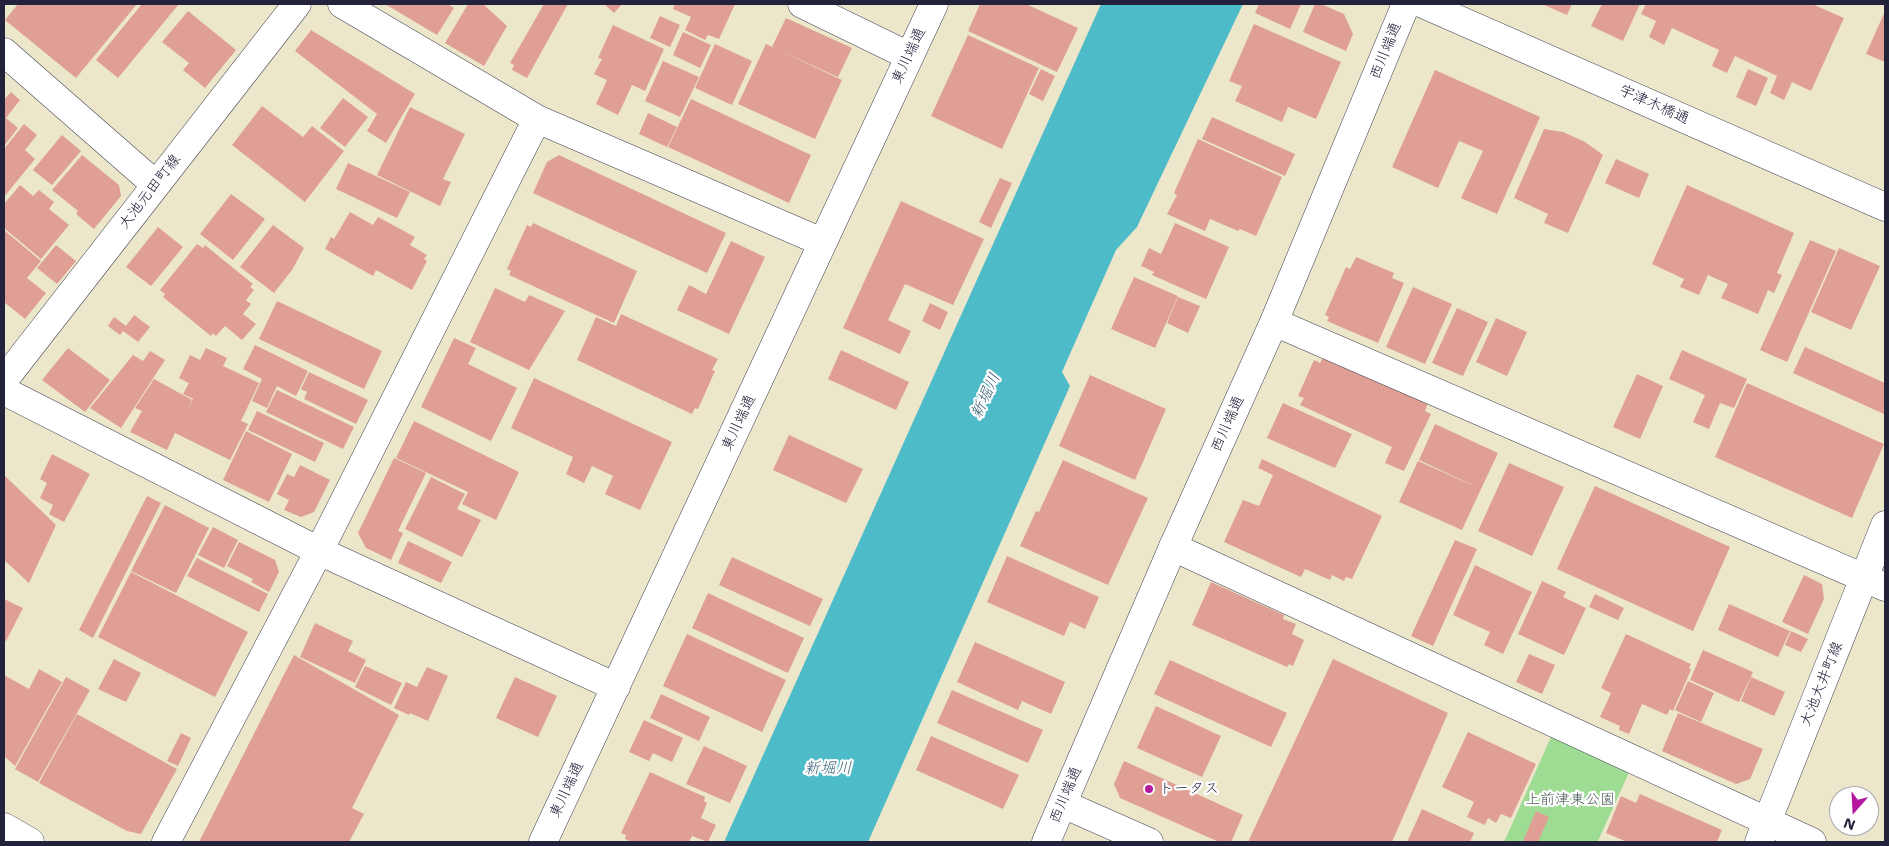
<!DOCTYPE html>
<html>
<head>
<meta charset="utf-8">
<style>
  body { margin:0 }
  #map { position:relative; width:1889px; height:846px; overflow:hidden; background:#ece7cb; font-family:"Shantell Sans",sans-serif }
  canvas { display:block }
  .frame { position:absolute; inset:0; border:5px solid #22223b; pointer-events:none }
  .north { position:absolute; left:1829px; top:786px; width:50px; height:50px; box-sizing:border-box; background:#fff; border:1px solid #a7a7b1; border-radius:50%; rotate:199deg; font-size:14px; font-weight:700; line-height:20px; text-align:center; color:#22223b }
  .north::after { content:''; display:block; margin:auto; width:18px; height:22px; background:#b5179e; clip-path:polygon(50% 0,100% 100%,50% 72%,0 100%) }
</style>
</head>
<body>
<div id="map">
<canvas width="1889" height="846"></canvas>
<div class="frame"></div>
<div class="north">N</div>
</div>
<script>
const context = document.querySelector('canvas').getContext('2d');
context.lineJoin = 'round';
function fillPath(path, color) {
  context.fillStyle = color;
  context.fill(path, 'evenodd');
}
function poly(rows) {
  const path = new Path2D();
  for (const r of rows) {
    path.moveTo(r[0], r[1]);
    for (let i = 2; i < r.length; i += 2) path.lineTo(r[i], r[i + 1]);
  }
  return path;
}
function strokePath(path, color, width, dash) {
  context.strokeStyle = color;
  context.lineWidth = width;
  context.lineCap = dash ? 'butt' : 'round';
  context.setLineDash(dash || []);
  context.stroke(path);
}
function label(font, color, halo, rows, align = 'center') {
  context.font = font + ' "Shantell Sans","Klee One",sans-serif';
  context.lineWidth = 4.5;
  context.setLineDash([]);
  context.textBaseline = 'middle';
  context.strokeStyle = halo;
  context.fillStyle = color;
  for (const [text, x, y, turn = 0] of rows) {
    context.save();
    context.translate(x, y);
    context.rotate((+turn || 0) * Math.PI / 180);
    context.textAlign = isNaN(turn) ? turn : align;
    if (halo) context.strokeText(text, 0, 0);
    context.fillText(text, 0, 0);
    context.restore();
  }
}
fillPath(poly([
  [1552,735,1630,770,1598,841,1600,842,1504,842]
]), '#9ddc92');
fillPath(poly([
  [1101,4,1243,4,1137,227,1116,250,1062,372,1070,386,868,842,724,842]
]), '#4ebbc8');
fillPath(poly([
  [18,4,137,4,76,78,5,20],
  [142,4,179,4,118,78,96,60],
  [385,4,447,4,454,8,437,35],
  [468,4,483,4,507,26,484,66,445,43],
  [544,4,568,4,527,78,512,70,514,65,510,63],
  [604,4,622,4,614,13],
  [675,4,735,4,719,39,708,35,705,40,685,30,691,17,673,9],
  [980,4,1026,4,1078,28,1057,72,968,31],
  [1259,4,1301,4,1290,29,1255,13],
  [1315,4,1321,4,1344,14,1353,34,1346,51,1303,32],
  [1542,4,1572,4,1567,15],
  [1602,4,1640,4,1623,41,1591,26],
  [1646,4,1812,4,1844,18,1811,91,1792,82,1784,100,1770,93,1777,76,1735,56,1727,73,1712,66,1719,50,1672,28,1664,45,1649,37,1656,21,1641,14],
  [188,11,236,50,205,88,183,70,189,63,162,42],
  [1885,11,1885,62,1866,54],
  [660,16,680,25,670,47,650,38],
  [786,18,852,48,838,77,772,47],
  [1254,24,1341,62,1316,119,1288,107,1282,122,1235,101,1242,86,1229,81],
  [613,25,664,49,645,91,632,85,618,115,596,104,607,80,594,74,602,59,598,58],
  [311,30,415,94,386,143,367,131,377,114,295,51],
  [683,32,711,45,700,68,673,55],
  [968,35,1039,68,1002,149,931,116],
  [715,44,752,61,732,105,695,88],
  [766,44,842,80,815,139,738,104],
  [663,61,699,77,680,117,645,101],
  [1041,69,1055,76,1043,101,1029,94],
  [1748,69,1768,78,1756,106,1736,97],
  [1435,70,1540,117,1497,214,1461,198,1483,151,1459,141,1438,188,1392,167],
  [11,92,20,100,6,118,18,128,4,146,4,100],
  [343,98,368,117,345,147,320,128],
  [691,99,811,155,789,203,668,147],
  [262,106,303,137,312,126,344,151,305,202,232,145],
  [410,107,465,134,443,179,451,182,440,206,377,175],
  [648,113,677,127,667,147,639,134],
  [1212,117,1295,154,1285,176,1202,139],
  [24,124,37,135,25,150,35,159,4,197,4,149],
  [1544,129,1563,132,1585,142,1603,155,1568,233,1544,223,1548,214,1514,198],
  [62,135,81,151,52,185,33,170],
  [1198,139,1282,177,1256,236,1240,229,1238,231,1210,219,1205,231,1167,214,1177,195,1174,193],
  [82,155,119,185,121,196,94,229,76,214,78,211,52,190],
  [559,155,726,233,707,273,533,193,547,162],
  [1616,159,1649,174,1639,198,1605,183],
  [348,163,410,192,397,218,336,189],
  [1000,178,1012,183,991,228,979,222],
  [20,185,33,196,39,190,54,202,49,209,69,225,41,259,4,228,4,204],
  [1687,185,1794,233,1777,273,1782,275,1774,293,1768,290,1758,314,1721,298,1728,284,1708,275,1699,295,1680,287,1684,279,1652,264],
  [231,194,265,219,233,260,200,234],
  [901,201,984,239,953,305,905,284,888,320,911,331,900,354,843,328],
  [350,212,373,225,378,217,415,237,410,245,427,255,424,259,427,261,412,290,376,270,373,276,325,249,331,237,334,239],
  [533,223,637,271,614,323,509,275,511,271,507,269,527,225,531,227],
  [1175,223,1229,247,1206,299,1152,275,1154,272,1141,266,1149,248,1161,254],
  [273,225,304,248,292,270,274,293,240,267],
  [158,227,183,247,151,286,126,267],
  [4,230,41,261,27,278,46,293,25,319,4,302],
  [1810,240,1836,251,1787,362,1760,350],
  [731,241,765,257,729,334,677,310,689,285,706,294],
  [197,244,203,248,205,245,253,284,250,287,254,290,246,300,251,304,243,314,256,324,242,340,225,326,216,336,213,333,211,336,163,297,165,294,160,290],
  [56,245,76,261,57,284,37,268],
  [1839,248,1880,266,1851,330,1811,312],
  [1356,257,1394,273,1392,278,1404,283,1378,343,1327,321,1329,317,1325,315,1346,267,1350,269],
  [1134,277,1178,296,1155,348,1111,329],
  [1413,287,1452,304,1425,364,1386,347],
  [495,288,525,302,529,295,565,311,529,370,470,342],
  [1178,297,1200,306,1188,333,1167,323],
  [277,301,382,351,364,389,259,339],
  [930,303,948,312,940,330,922,321],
  [1457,308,1488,322,1463,376,1432,363],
  [621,314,718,359,712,370,715,371,698,409,695,408,692,414,577,360,596,317,616,326],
  [134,315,150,327,138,342,123,331,120,335,108,326,114,317,126,326],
  [1496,318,1527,332,1507,376,1476,362],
  [454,338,476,348,468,364,517,388,491,441,421,407],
  [255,345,308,371,296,396,277,386,267,408,252,401,262,379,243,369],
  [1805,347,1885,383,1884,414,1793,373],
  [68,348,110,380,85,412,42,380],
  [206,348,227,358,223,366,259,383,241,421,248,424,230,460,175,433,167,450,130,432,142,411,135,408,154,379,192,400,187,412,193,399,183,394,189,383,179,378,190,355,200,360],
  [841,350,909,382,896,410,828,379],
  [1682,350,1747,379,1734,408,1720,403,1709,429,1693,422,1705,395,1669,379],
  [150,351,165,360,121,428,90,408,133,355,143,361],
  [1324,355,1428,403,1425,411,1431,414,1404,471,1385,463,1392,447,1300,405,1304,398,1298,396,1314,360,1320,363],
  [309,372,368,400,356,424,304,399,307,392,301,389],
  [1637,374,1663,386,1640,439,1613,427],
  [1090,375,1166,409,1135,480,1059,446],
  [534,378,672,442,640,510,605,494,613,476,592,466,584,483,566,474,573,457,511,428],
  [1747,383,1884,444,1852,518,1715,457],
  [277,390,354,427,343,449,266,412],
  [1283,403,1352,434,1335,468,1267,438],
  [257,411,324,443,315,462,248,430],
  [414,421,519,472,496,520,462,504,468,492,396,458],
  [1435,424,1498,453,1481,489,1419,460],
  [246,431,292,454,269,502,223,480],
  [789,435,863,469,846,503,773,470],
  [52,454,90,474,64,522,49,514,53,505,40,498,47,483,40,479],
  [394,458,426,473,398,531,403,533,391,560,366,548,358,533],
  [1262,459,1382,516,1352,579,1346,577,1344,581,1332,575,1330,580,1305,569,1301,577,1224,542,1243,500,1259,506,1273,475,1258,468],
  [1063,460,1148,498,1108,585,1020,546,1036,511,1039,512],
  [1418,461,1481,489,1462,530,1399,502],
  [1509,463,1564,487,1532,556,1478,531],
  [300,465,330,480,314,512,301,517,284,510,289,500,277,494,287,474,294,477],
  [4,475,56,525,29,583,4,560],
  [431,477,465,494,457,509,481,520,462,557,405,529],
  [1595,486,1730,547,1693,631,1557,569],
  [147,496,161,503,93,638,79,630],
  [165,505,209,528,176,593,131,571],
  [213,527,238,540,224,568,198,555],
  [1455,540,1477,549,1433,646,1411,636],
  [408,541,452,562,441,583,398,563],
  [239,542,275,560,279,572,269,592,251,582,253,579,227,566],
  [1007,556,1099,597,1085,629,1070,622,1064,636,987,602],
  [732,557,823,599,810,626,719,585],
  [197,558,268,594,259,612,187,576],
  [1475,565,1532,592,1503,654,1484,645,1490,632,1453,615],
  [131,572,248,632,215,697,98,637],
  [1804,575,1822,584,1824,599,1808,634,1782,622],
  [1542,581,1566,592,1563,597,1586,608,1564,655,1518,634],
  [1211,582,1284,615,1283,619,1296,624,1292,634,1304,640,1293,666,1289,664,1287,667,1192,625],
  [708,593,804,638,788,673,692,628],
  [1595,594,1624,608,1618,620,1589,607],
  [4,599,23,608,6,641,4,640],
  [1729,604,1790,631,1778,657,1718,630],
  [315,623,353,641,348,651,366,660,355,683,300,657],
  [1791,631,1808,639,1801,652,1785,645],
  [687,634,786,680,762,732,663,686],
  [1626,634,1691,664,1689,668,1691,670,1673,711,1670,709,1667,715,1642,704,1629,734,1619,730,1620,726,1600,717,1611,693,1601,688],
  [975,642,1065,682,1051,714,1022,701,1018,710,957,682],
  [1703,650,1753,672,1739,702,1690,680],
  [1529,654,1555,665,1542,694,1516,682],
  [294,655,399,715,352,808,364,814,349,842,199,842],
  [114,659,141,673,126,702,98,689],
  [1333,659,1448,713,1392,842,1248,842],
  [1170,660,1287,713,1271,747,1154,694],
  [365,666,402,683,391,705,355,687],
  [427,667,448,676,428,721,410,713,409,715,394,708,406,682,417,687],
  [39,669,62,682,15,766,4,756,4,675,29,689],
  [66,677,90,690,38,782,15,769],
  [515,677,557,696,538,737,496,718],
  [1751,677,1785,692,1774,716,1741,701],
  [1688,681,1714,693,1701,722,1675,710],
  [952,690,1043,730,1028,763,937,723],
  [661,694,710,717,699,741,650,718],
  [1156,706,1221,736,1202,777,1137,748],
  [1678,713,1763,749,1750,779,1736,784,1662,751],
  [77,714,177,769,141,834,127,831,39,783],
  [644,720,683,738,672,762,653,753,649,761,629,752],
  [1468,732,1536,764,1511,818,1501,814,1496,823,1488,818,1485,825,1467,817,1474,802,1442,787],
  [181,733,191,738,178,766,167,761],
  [931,736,1019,775,1003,809,916,770],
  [704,746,747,766,730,803,686,784],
  [1124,761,1243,815,1231,842,1219,842,1120,798,1114,784],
  [650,772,705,797,704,801,707,803,701,818,716,825,708,842,692,836,689,842,632,842,625,839,626,835,621,833],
  [1640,794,1722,830,1717,842,1627,842,1606,833,1621,796,1636,803],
  [1422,809,1474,833,1470,842,1407,842],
  [1536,811,1549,817,1538,842,1526,842,1523,841]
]), '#e09f95');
const minor = poly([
  [342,4,537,119,822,242],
  [802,4,909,56],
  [4,52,156,185],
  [1274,322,1885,587],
  [4,380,297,4],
  [4,391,319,551,616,687],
  [1173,547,1812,842],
  [1063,804,1149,842],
  [166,842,319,551,537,119],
  [1759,842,1885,525]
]);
const tertiary = poly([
  [1423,4,1885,207],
  [4,827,30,842],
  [543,842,934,4],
  [1046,842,1173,547,1274,322,1406,4]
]);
strokePath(minor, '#404051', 29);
strokePath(tertiary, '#404051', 29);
strokePath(minor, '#fff', 28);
strokePath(tertiary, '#fff', 28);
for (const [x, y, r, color] of [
  [1149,789,5,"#b5179e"]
]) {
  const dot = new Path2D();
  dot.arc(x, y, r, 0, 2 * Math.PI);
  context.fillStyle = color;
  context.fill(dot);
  strokePath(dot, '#fff', 2);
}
label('15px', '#22223b', '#fff', [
  ["西川端通",1386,51,-68],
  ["東川端通",909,56,-65],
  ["宇津木橋通",1654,105,24],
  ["大池元田町線",150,192,-52],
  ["東川端通",739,423,-65],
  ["西川端通",1228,424,-66],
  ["大池大井町線",1822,684,-68],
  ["東川端通",567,790,-65],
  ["西川端通",1066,795,-67]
]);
label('15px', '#22223b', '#fff', [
  ["トータス",1159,789]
], 'left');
label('15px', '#475a55', '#fff', [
  ["上前津東公園",1570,800]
]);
label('italic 16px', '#345f73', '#fff', [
  ["新堀川",986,396,-65],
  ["新堀川",828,769]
]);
</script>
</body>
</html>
